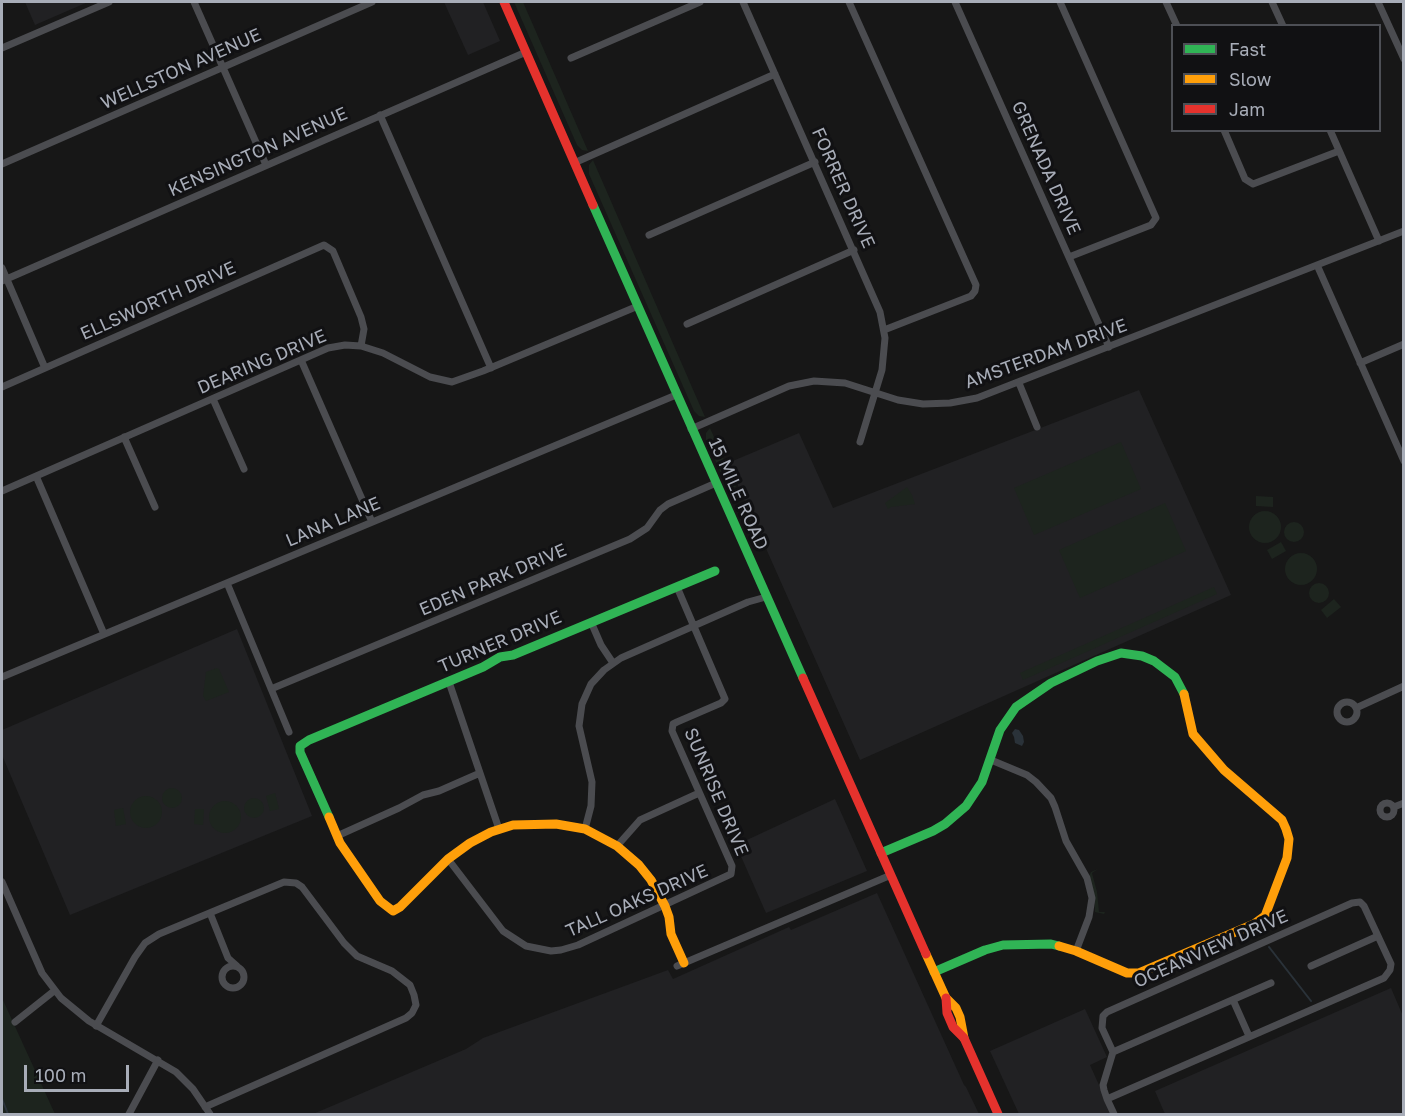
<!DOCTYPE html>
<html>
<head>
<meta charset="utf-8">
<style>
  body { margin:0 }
  #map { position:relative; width:1405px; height:1116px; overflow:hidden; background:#171717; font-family:"Golos Text",sans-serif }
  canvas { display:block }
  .frame { position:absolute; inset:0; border:3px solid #a8adb8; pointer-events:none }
  .legend { position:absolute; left:1171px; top:24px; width:210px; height:108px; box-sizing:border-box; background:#111113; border:2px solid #4d4f55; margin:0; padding:8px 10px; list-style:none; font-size:18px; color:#a8adb8 }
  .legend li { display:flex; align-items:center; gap:12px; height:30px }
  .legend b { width:30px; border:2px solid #4d4f55 }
  .scale { position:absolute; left:24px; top:1065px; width:105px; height:27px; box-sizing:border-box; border:3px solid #a8adb8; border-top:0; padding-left:8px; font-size:18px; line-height:21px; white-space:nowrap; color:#a8adb8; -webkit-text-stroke:4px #111113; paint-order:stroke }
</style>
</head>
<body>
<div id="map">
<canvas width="1405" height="1116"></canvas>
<div class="frame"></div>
<ul class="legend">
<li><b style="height:8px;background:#30b455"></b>Fast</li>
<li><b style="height:8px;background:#ff9f0a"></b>Slow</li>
<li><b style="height:8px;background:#e5322d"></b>Jam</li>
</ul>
<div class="scale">100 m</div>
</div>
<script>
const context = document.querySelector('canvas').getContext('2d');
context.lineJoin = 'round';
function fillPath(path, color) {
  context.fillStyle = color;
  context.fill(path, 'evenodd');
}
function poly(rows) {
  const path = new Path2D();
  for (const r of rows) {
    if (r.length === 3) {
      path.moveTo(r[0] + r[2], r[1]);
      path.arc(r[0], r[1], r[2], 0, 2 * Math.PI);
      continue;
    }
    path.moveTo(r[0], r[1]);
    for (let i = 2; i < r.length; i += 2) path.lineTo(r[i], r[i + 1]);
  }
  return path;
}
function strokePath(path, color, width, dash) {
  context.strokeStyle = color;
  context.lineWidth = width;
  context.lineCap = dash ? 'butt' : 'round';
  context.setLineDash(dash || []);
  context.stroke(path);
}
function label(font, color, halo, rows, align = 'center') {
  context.font = font + ' "Golos Text",sans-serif';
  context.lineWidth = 6;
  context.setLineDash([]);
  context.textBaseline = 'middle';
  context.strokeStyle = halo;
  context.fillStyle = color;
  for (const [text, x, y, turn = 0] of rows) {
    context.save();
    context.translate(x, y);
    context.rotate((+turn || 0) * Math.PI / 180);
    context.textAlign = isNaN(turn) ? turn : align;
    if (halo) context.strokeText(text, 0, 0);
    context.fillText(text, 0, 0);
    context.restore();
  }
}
fillPath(poly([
  [25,2,88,2,35,25],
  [444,2,483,2,500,41,468,55],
  [1139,390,1231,595,860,760,728,463,799,433,833,508],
  [237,629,312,816,70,915,2,755,2,730],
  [835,799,867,871,766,913,736,845],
  [877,893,964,1085,966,1087,979,1114,313,1114,466,1049,483,1038,668,970,673,979,789,927,791,930],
  [1391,988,1403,1016,1403,1114,1165,1114,1155,1091],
  [1085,1009,1107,1057,1090,1065,1112,1114,1019,1114,990,1051]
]), '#212123');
fillPath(poly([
  [514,2,523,2,588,151,582,150,577,145],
  [593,160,705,417,699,416,694,411,589,174,589,165],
  [710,428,736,487,730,488,726,484,706,440,706,433],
  [1121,442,1141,489,1034,535,1014,488],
  [907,487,912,495,915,504,891,507,888,509,885,503],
  [1256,496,1273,497,1273,507,1256,506],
  [1165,503,1186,551,1080,598,1059,550],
  [1265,527,16],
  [1294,532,10],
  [1281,542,1286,551,1272,559,1267,550],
  [1301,569,16],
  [1319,593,10],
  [1214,587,1217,594,1023,680,1020,673],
  [1334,599,1341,607,1327,618,1321,610],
  [217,668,219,669,229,692,206,701,203,696,206,672],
  [172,798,10],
  [275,793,279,809,270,811,266,796],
  [146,812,16],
  [254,808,10],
  [225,817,16],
  [123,808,126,824,116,826,114,810],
  [195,809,204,809,203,825,194,824],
  [1098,869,1092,873,1097,892,1099,912,1105,912,1104,914,1095,912,1094,893,1089,876,1091,872],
  [2,998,55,1114,2,1114]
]), '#1d241e');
fillPath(poly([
  [1015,729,1019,730,1023,736,1024,742,1022,746,1015,743,1014,737,1012,733]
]), '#2a3239');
strokePath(poly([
  [1269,947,1311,1001],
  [2,1099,8,1114]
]), '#2a3239', 2);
strokePath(poly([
  [194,2,266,165],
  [743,2,880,312,885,338,882,370,860,442],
  [849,2,976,285,975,291,971,296,884,330],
  [955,2,1109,347],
  [1060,2,1156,218,1151,225,1069,257],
  [1166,2,1177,26],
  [1272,2,1283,26],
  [1378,2,1404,59],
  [2,48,109,2],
  [571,58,700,2],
  [380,115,491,368],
  [1224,130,1245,179,1253,184,1339,151],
  [1330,130,1379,241],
  [574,163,775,74],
  [2,164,372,2],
  [649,235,815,162],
  [1317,265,1404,461],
  [2,268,45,368],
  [2,281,526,52],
  [687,324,854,250],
  [301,360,372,522],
  [1360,363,1404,344],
  [1019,383,1037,427],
  [2,387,324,245,333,251,361,317,364,329,361,346],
  [213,399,244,469],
  [691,429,789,386,814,381,845,383,898,400,923,404,950,403,977,398,1404,231],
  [124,437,155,507],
  [36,476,104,634],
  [2,491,328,348,345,345,361,346,383,353,430,377,452,382,483,371,638,306],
  [227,583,289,732],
  [591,622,601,645,613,663],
  [2,677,676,395],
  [449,682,499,829],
  [271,689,630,539,647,528,660,510,668,504,716,483],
  [1347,712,10],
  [1356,708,1404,686],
  [991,760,1027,775,1036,782,1051,798,1055,807,1066,841,1087,878,1092,898,1089,917,1076,951],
  [1387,810,7],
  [1394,807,1404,803],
  [585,829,591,806,592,782,579,726,582,704,591,684,604,670,621,658,748,602,766,597],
  [337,836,399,808,423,795,439,791,480,773],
  [617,846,640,820,699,793],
  [448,859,503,931,526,946,551,951,561,950,578,945,731,874,732,866,672,731,673,724,677,722,721,703,725,699,677,587],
  [2,882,42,973,61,998,89,1021,176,1072,193,1089,210,1114],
  [210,913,228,958,237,966],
  [233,977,11],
  [677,966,891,875],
  [1311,966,1378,936],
  [1233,1000,1249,1036],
  [15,1022,54,991],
  [96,1026,135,957,145,943,159,934,284,882,296,883,302,887,344,943,357,956,392,971,410,985,414,995,416,1005,412,1013,406,1018,205,1107],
  [1113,1052,1271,983],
  [1107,1099,1384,978,1390,970,1391,964,1364,906,1360,902,1352,903,1107,1012,1103,1016,1102,1028,1113,1052,1103,1085,1104,1090,1107,1099,1114,1114],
  [129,1114,158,1060]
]), '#4b4c50', 7);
strokePath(poly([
  [593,205,803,678],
  [329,817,300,752,300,746,309,740,483,667,500,657,513,655,715,571],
  [881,853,933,831,945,824,966,806,982,782,1000,730,1016,707,1051,683,1097,661,1121,653,1142,656,1154,661,1175,677,1184,694],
  [934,972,985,950,1003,945,1051,944,1059,946]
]), '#30b455', 9);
strokePath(poly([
  [329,817,340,843,380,901,393,911,400,907,448,859,470,843,491,832,513,825,556,824,585,829,617,846,639,865,651,880,665,906,669,917,671,934,684,963],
  [1059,946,1076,951,1127,973,1139,973,1254,924,1265,916,1287,858,1289,839,1286,829,1282,820,1224,770,1193,734,1184,694],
  [926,954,946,998,956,1008,960,1017,964,1038]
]), '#ff9f0a', 9);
strokePath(poly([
  [504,2,593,205],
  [803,678,926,954],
  [946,998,947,1013,953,1027,964,1038,998,1114]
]), '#e5322d', 9);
label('18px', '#a8adb8', '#111113', [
  ["WELLSTON AVENUE",181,69,-24],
  ["KENSINGTON AVENUE",258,152,-24],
  ["GRENADA DRIVE",1046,168,66],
  ["FORRER DRIVE",843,188,66],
  ["ELLSWORTH DRIVE",158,301,-24],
  ["AMSTERDAM DRIVE",1046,354,-20],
  ["DEARING DRIVE",262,362,-23],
  ["15 MILE ROAD",738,494,66],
  ["LANA LANE",333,522,-23],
  ["EDEN PARK DRIVE",493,580,-23],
  ["TURNER DRIVE",500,642,-23],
  ["SUNRISE DRIVE",716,792,67],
  ["TALL OAKS DRIVE",637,901,-24],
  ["OCEANVIEW DRIVE",1211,949,-24]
]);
</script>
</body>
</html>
